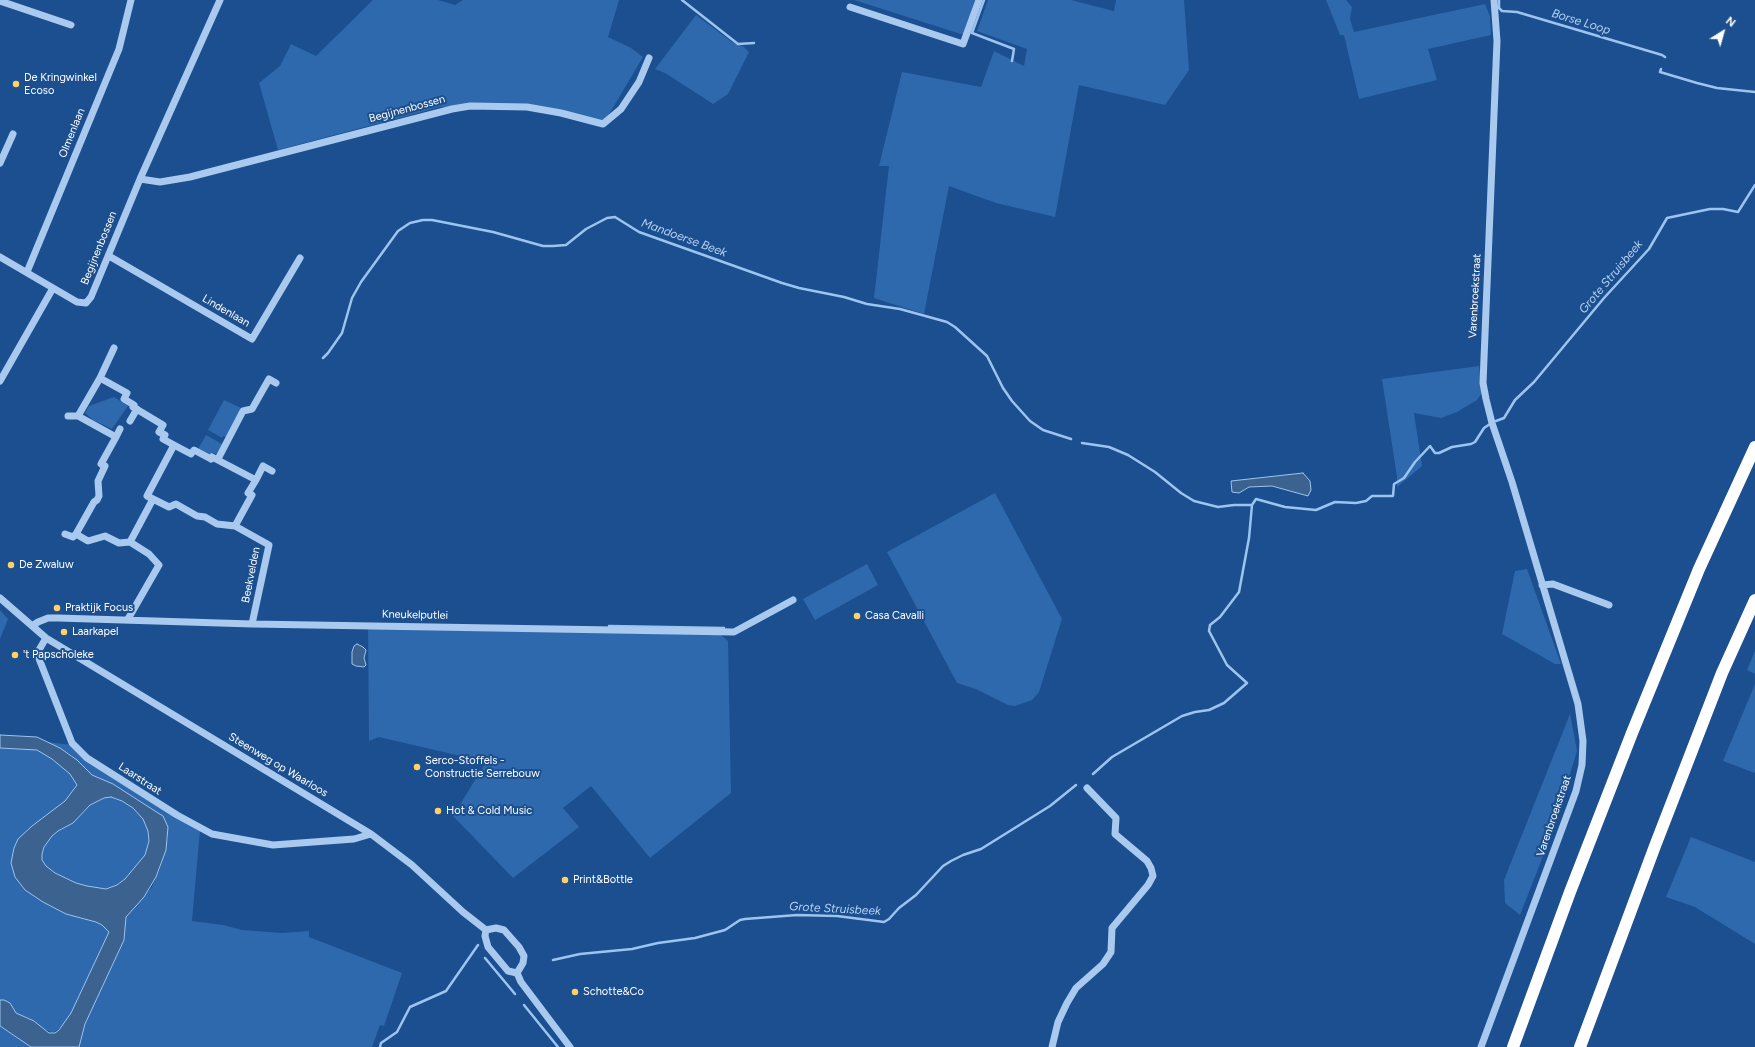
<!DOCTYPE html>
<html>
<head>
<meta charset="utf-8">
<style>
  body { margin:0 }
  #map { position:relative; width:1755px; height:1047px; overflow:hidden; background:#1b4f8f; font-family:Figtree,sans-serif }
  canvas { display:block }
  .north { position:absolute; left:1703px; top:12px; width:40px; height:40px; -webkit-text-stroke:3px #1b4f8f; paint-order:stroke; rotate:37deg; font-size:11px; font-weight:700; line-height:16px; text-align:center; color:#fff }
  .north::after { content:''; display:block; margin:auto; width:14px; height:18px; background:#fff; clip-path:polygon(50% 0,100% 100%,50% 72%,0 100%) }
</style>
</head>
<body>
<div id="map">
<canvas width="1755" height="1047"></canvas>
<div class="north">N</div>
</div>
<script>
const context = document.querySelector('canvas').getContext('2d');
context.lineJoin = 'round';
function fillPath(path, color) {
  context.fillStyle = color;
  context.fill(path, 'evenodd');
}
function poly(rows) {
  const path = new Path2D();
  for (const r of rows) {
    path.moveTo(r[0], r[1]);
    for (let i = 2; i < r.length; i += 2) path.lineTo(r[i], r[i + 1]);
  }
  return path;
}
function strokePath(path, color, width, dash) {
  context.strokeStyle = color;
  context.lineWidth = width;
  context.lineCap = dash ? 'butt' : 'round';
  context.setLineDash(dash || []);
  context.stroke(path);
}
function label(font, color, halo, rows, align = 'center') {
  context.font = font + ' Figtree,sans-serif';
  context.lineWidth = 4;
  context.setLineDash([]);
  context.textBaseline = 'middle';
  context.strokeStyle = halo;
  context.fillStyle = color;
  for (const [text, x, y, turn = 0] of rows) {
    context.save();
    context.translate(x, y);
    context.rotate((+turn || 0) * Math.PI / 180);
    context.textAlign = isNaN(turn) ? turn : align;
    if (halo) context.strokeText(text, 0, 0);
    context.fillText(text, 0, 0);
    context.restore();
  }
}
fillPath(poly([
  [373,0,438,0,455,5,463,0,619,0,608,37,631,48,643,57,605,121,526,106,440,107,278,150,259,83,280,66,291,44,316,56],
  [854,0,975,0,964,35],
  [988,0,1071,0,1114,11,1116,0,1184,0,1189,70,1165,105,1079,85,1055,217,996,203,949,186,924,314,874,298,889,166,879,166,902,72,981,87,994,51,1024,66,1027,49,977,31],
  [1326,0,1346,0,1352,7,1350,19,1354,32,1485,4,1490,16,1491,35,1428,49,1437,80,1359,99,1344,35,1340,35],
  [696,15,732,42,744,47,749,52,728,94,713,104,665,73,655,69],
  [1479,366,1482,393,1477,400,1457,412,1441,418,1414,413,1422,466,1397,487,1397,477,1382,379],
  [114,397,128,406,112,429,93,420,85,413,89,406],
  [224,400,241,408,226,437,223,436,222,438,208,430],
  [206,435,222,444,216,454,214,453,211,456,198,449],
  [995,493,1062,619,1039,692,1032,700,1015,706,1008,705,976,689,957,683,887,552],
  [867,564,878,585,815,620,803,599],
  [1527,569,1561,664,1555,664,1502,634,1515,571],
  [0,610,8,619,0,639],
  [368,628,721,635,728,641,731,793,650,858,591,786,563,808,579,827,513,878,453,816,486,762,379,737,369,741],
  [1755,651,1755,674,1747,670],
  [1755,684,1755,773,1723,761],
  [1570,714,1577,751,1554,828,1520,915,1505,903,1504,880],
  [47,742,72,745,200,830,192,921,223,925,242,930,282,933,309,931,309,937,402,973,384,1026,380,1025,372,1047,79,1047,85,1024,124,940,126,917,152,887,162,863,168,837,166,821,158,813,113,784,92,775,70,754],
  [0,748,37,750,52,759,70,774,77,785,65,801,32,826,21,886,43,902,58,910,96,922,102,925,109,932,71,1013,65,1024,53,1033,40,1027,34,1021,16,1013,10,1003,4,1000,0,1000],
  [111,797,122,801,133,808,143,819,148,831,149,841,145,855,125,879,117,885,106,889,87,886,76,883,55,873,46,866,42,860,42,854,44,847,52,836,58,831,73,823,90,805,104,798],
  [1691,837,1755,862,1755,944,1695,907,1666,897],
  [0,1026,2,1028,31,1047,0,1047]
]), '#2e69ad');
const water = poly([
  [1303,473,1310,481,1311,490,1308,496,1272,486,1249,487,1239,493,1232,492,1231,481,1303,473],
  [357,644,363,647,366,650,364,658,366,665,364,667,356,666,352,664,352,652,354,646,357,644],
  [0,735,37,737,60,748,77,760,92,775,113,784,158,813,163,816,168,827,166,850,156,877,144,897,126,917,124,940,85,1024,79,1047,31,1047,0,1026,0,1000,4,1000,10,1003,16,1013,34,1021,49,1033,55,1033,59,1030,71,1013,109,932,102,925,96,922,66,914,43,902,25,890,15,877,11,863,14,848,18,839,32,826,65,801,77,785,70,774,52,759,37,750,0,748,0,735],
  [111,797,122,801,133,808,143,819,148,831,149,841,145,855,125,879,117,885,106,889,87,886,76,883,55,873,46,866,42,860,42,854,44,847,52,836,58,831,73,823,90,805,104,798,111,797]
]);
fillPath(water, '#3c6290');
strokePath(water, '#9cc4f0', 1);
strokePath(poly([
  [682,0,738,44,754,43],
  [984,0,972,33,1014,49,1012,61],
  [1499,0,1499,8,1502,11,1517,12,1662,55,1665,57],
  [1661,69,1660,72,1697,83,1717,88,1755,92],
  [323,358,328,353,342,333,352,298,361,282,398,231,410,223,423,220,432,220,493,232,543,246,553,246,566,245,586,229,607,218,615,217,639,232,782,283,799,288,844,297,867,304,900,309,947,322,955,327,987,356,1003,388,1012,401,1030,421,1043,430,1071,439],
  [1496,421,1504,418,1515,400,1534,382,1604,298,1649,249,1667,218,1710,209,1723,209,1738,212,1755,185],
  [1082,443,1109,447,1128,455,1155,472,1181,493,1194,501,1218,507,1234,505,1252,505],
  [609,626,724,628],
  [1093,774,1112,757,1182,716,1195,712,1209,710,1224,703,1247,683,1227,665,1209,631,1210,625,1220,617,1239,592,1249,538,1252,505,1256,499,1285,507,1316,510,1335,502,1356,503,1366,501,1372,496,1393,496,1394,484,1404,478,1415,462,1430,446,1435,453,1439,453,1452,447,1471,444,1475,442,1484,428,1490,424],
  [485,958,515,994],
  [553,960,580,954,632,949,658,943,695,938,725,930,740,920,745,919,797,915,837,916,884,922,889,919,899,908,916,895,943,866,951,861,963,855,981,849,1050,806,1076,785],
  [524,1005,558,1047],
  [380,1047,381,1043,397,1032,410,1007,446,991,478,945]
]), '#9cc4f0', 2.5);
strokePath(poly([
  [0,1,71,25],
  [850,7,963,44,979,0],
  [0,163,13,134],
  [140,179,160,182,190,177,452,109,470,106,527,107,561,113,603,124,621,109,639,82,649,58],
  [109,256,252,339,300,258],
  [0,257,77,302,86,303,91,297,140,179,220,0],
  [27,272,119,49,131,0],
  [114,348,100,378,127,393,124,399,134,405,133,407,163,425,159,432,165,435,163,439,174,445,147,496,153,499],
  [0,381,53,288],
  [78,416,100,378],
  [130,421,137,409],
  [116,437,120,429],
  [218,459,243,411,252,409,269,379,276,383],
  [256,480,263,466,272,471],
  [235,526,269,545,252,624],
  [65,534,73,537,76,534,94,502,97,500,99,496,98,481,105,466,101,464,116,437,78,416,68,416],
  [76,534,88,541,105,536,119,543,130,542,149,554,159,565,128,619],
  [130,542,153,499,169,507,176,504,197,516,205,517,217,524,235,526,252,495,248,493,256,480,212,457,211,459,194,450,191,454,174,445],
  [1542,585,1553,584,1609,605],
  [0,598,46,638,371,834,412,865,463,912,486,930],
  [32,626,38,622,48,618,58,618,252,624,734,632,793,600],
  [46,638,39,650,38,656,72,743,87,758,177,815,212,834,273,845,354,839,371,834],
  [486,930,496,928,504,930,519,947,524,956,523,963,517,973,521,982,570,1047],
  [486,930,485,936,488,947,508,971,517,973],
  [1052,1047,1058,1022,1067,1003,1076,988,1103,964,1111,952,1112,928,1148,885,1153,876,1151,868,1147,861,1115,834,1116,818,1087,788],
  [1481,1047,1576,791,1582,765,1583,741,1578,704,1512,482,1492,423,1486,399,1483,383,1497,41,1494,0]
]), '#a9c9ee', 7);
strokePath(poly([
  [1513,1047,1570,892,1632,733,1699,569,1755,447],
  [1580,1047,1655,846,1722,673,1755,600]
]), '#fff', 12);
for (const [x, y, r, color] of [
  [16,84,4,"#ffd166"],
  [11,565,4,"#ffd166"],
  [57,608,4,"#ffd166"],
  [857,616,4,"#ffd166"],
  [64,632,4,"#ffd166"],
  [15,655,4,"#ffd166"],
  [417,767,4,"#ffd166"],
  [438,811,4,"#ffd166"],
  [565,880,4,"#ffd166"],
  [575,992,4,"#ffd166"]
]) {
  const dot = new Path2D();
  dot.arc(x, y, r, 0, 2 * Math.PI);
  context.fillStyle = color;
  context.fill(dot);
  strokePath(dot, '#1b4f8f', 1.5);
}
label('11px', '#fff', '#1b4f8f', [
  ["De Kringwinkel",24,78],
  ["Ecoso",24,91],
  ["De Zwaluw",19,565],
  ["Praktijk Focus",65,608],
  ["Casa Cavalli",865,616],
  ["Laarkapel",72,632],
  ["'t Papscholeke",23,655],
  ["Serco-Stoffels -",425,761],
  ["Constructie Serrebouw",425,774],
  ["Hot & Cold Music",446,811],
  ["Print&Bottle",573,880],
  ["Schotte&Co",583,992]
], 'left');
label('11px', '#fff', '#1b4f8f', [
  ["Begijnenbossen",407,109,-15],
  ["Olmenlaan",72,133,-68],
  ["Begijnenbossen",99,248,-68],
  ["Varenbroekstraat",1475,296,-87],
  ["Lindenlaan",226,311,30],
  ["Beekvelden",251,575,-79],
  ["Kneukelputlei",415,615,1],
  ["Steenweg op Waarloos",278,765,31],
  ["Laarstraat",140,779,33],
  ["Varenbroekstraat",1554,816,-71]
]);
label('italic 12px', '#b5d3f5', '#1b4f8f', [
  ["Borse Loop",1581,22,17],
  ["Mandoerse Beek",684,238,20],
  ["Grote Struisbeek",1611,277,-50],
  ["Grote Struisbeek",835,909,3]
]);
</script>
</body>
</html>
